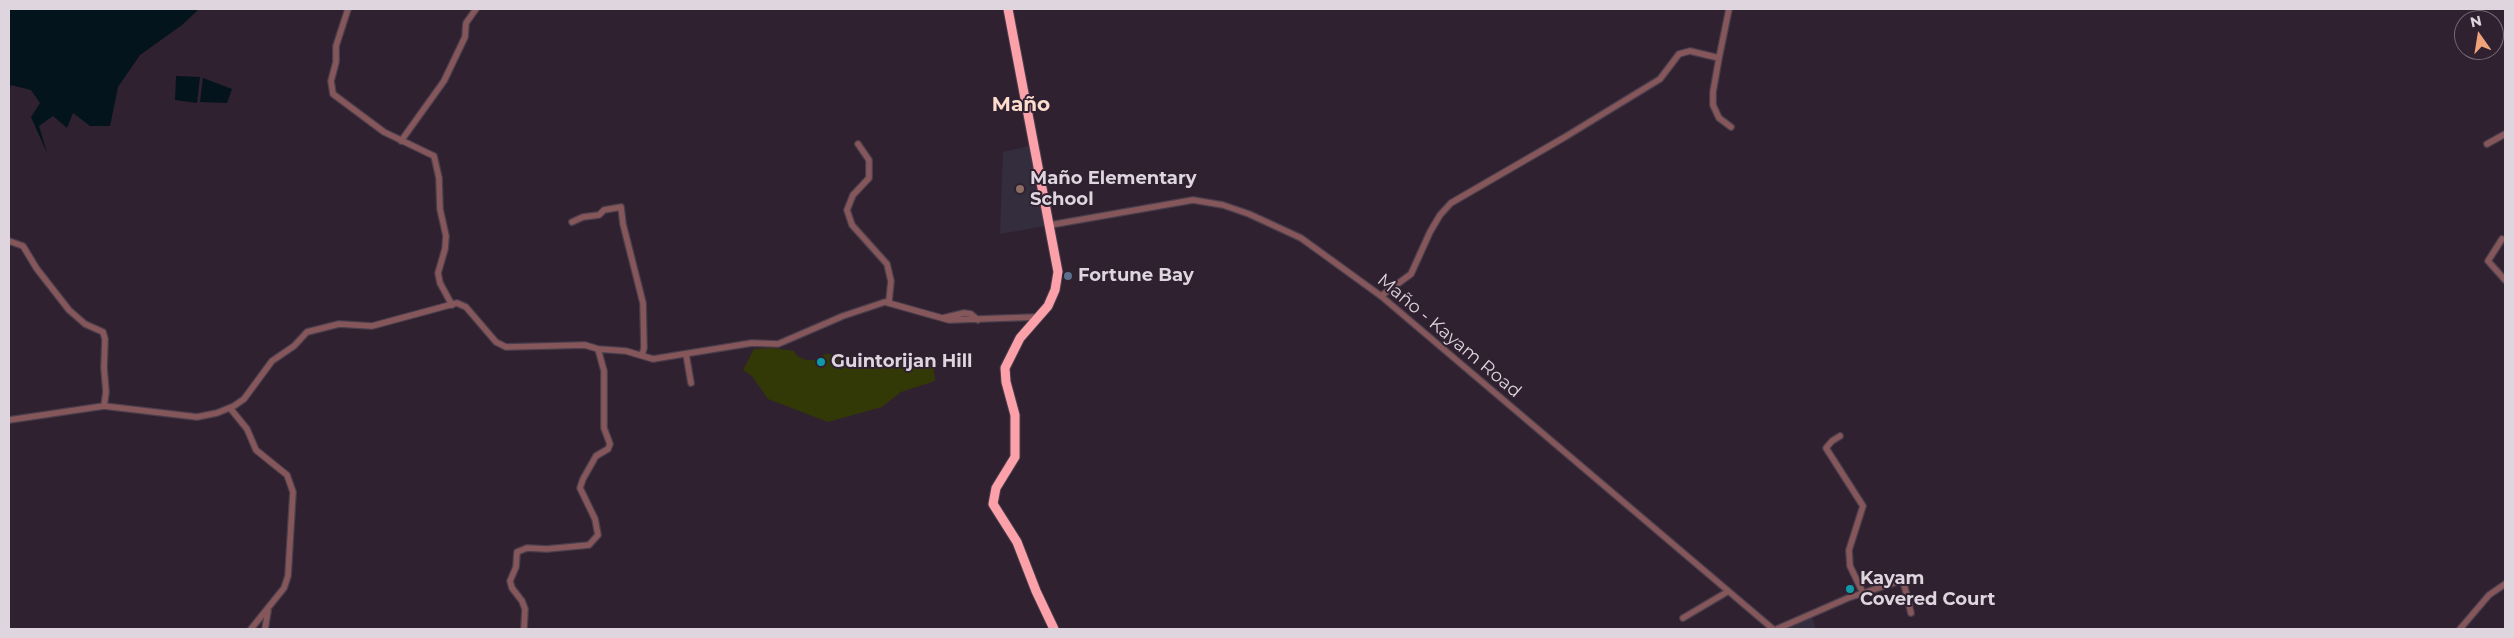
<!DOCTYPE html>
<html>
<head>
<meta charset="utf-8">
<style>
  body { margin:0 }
  #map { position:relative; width:2514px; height:638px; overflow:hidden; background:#2f2130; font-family:Montserrat,sans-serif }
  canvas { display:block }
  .frame { position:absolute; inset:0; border:10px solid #ded5df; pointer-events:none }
  .north { position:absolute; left:2454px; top:10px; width:50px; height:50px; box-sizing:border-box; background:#2f2130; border:1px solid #756976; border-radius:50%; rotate:347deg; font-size:14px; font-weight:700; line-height:20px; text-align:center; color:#ded5df }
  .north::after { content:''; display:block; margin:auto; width:18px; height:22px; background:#f0a27a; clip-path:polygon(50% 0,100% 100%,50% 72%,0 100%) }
</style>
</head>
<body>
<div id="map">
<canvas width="2514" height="638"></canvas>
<div class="frame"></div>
<div class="north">N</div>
</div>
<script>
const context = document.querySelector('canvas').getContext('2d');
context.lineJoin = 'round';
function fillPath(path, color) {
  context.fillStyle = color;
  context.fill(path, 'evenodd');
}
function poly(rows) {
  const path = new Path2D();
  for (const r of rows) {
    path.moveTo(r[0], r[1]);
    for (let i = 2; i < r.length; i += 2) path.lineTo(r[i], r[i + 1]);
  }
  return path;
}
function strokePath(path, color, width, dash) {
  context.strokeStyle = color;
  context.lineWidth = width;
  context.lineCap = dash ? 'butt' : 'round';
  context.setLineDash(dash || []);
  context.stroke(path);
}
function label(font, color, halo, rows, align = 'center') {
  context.font = font + ' Montserrat,sans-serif';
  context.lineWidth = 4;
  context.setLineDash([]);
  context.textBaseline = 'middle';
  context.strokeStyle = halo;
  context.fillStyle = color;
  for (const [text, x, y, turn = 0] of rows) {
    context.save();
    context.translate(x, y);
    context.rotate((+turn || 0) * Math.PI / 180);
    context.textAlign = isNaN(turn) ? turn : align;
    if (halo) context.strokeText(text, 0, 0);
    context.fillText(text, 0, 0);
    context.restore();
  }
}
fillPath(poly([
  [1030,146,1045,226,1000,234,1003,152],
  [1812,617,1816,629,1783,629]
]), '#342d3d');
fillPath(poly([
  [773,348,794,351,797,356,806,360,817,360,825,354,933,360,935,381,901,392,882,407,828,422,768,399,752,376,743,370,754,349]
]), '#333807');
fillPath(poly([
  [9,9,199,9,182,25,140,55,118,87,110,126,90,126,73,113,67,128,53,116,39,126,47,153,31,117,40,103,31,90,11,85,9,91],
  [176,76,200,77,197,103,175,100],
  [203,78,232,89,227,103,200,102]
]), '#03141c');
const minor = poly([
  [348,9,336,46,336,62,331,81,333,94,384,132,434,156,439,178,440,209,446,236,445,249,438,273,440,283,452,305],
  [1719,58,1729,9],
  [401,141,444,81,465,37,466,23,476,9],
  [858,144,869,160,869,178,853,195,847,210,852,225,887,264,891,281,889,301],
  [2487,144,2505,134],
  [572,222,583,217,599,215,604,210,621,207,623,224,643,303,644,348,642,355],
  [1050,225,1193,200,1223,205,1249,214,1301,238,1381,296,1773,629],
  [2502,239,2488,261,2505,280],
  [9,241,23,246,37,269,69,310,85,324,103,332,105,339,104,368,106,392,104,406],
  [1381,296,1411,274,1430,232,1440,215,1451,203,1565,137,1660,79,1679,54,1690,51,1719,58,1713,92,1713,105,1719,118,1731,127],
  [943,318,964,313,971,314,978,320],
  [686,354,691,383],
  [230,408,247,429,256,450,287,475,293,492,288,576,284,588,251,629],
  [9,420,104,406,197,417,217,413,234,406,244,399,272,361,294,346,307,332,339,324,372,326,457,303,466,307,496,342,506,347,585,345,598,349,626,351,653,359,752,343,778,344,843,316,885,302,949,320,1038,317],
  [1840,436,1832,441,1826,448,1863,506,1849,550,1850,566,1863,593],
  [1683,618,1727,592],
  [265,629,268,611],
  [524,629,525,609,522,601,512,588,510,581,516,567,517,552,527,548,547,549,589,545,598,535,595,519,580,488,583,479,596,456,608,449,610,444,604,428,604,371,598,349],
  [1777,629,1848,598,1903,580,1911,613],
  [2460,629,2489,595,2505,584]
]);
const highway = poly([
  [1008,9,1058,272,1055,290,1048,306,1020,338,1005,368,1006,382,1015,415,1015,457,996,488,993,504,1017,542,1036,591,1054,629]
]);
strokePath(minor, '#4b3e4c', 8);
strokePath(highway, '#4b3e4c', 11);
strokePath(minor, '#85575b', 5.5);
strokePath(highway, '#fca1a9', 9);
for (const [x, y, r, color] of [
  [1020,189,5,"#8d6e63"],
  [1068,276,5,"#5c6f8a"],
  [821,362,5,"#0f9aa8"],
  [1850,589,5,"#0f9aa8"]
]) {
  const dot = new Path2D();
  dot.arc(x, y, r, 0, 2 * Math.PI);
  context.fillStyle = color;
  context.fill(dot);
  strokePath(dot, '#2f2130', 2);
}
label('bold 18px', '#ded5df', '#2f2130', [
  ["Maño Elementary",1030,179],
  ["School",1030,200],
  ["Fortune Bay",1078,276],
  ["Guintorijan Hill",831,362],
  ["Kayam",1860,579],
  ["Covered Court",1860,600]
], 'left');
label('18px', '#ded5df', '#2f2130', [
  ["Maño - Kayam Road",1449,336,40]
]);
label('bold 20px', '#fcddce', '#2f2130', [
  ["Maño",1021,105]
]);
</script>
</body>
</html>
